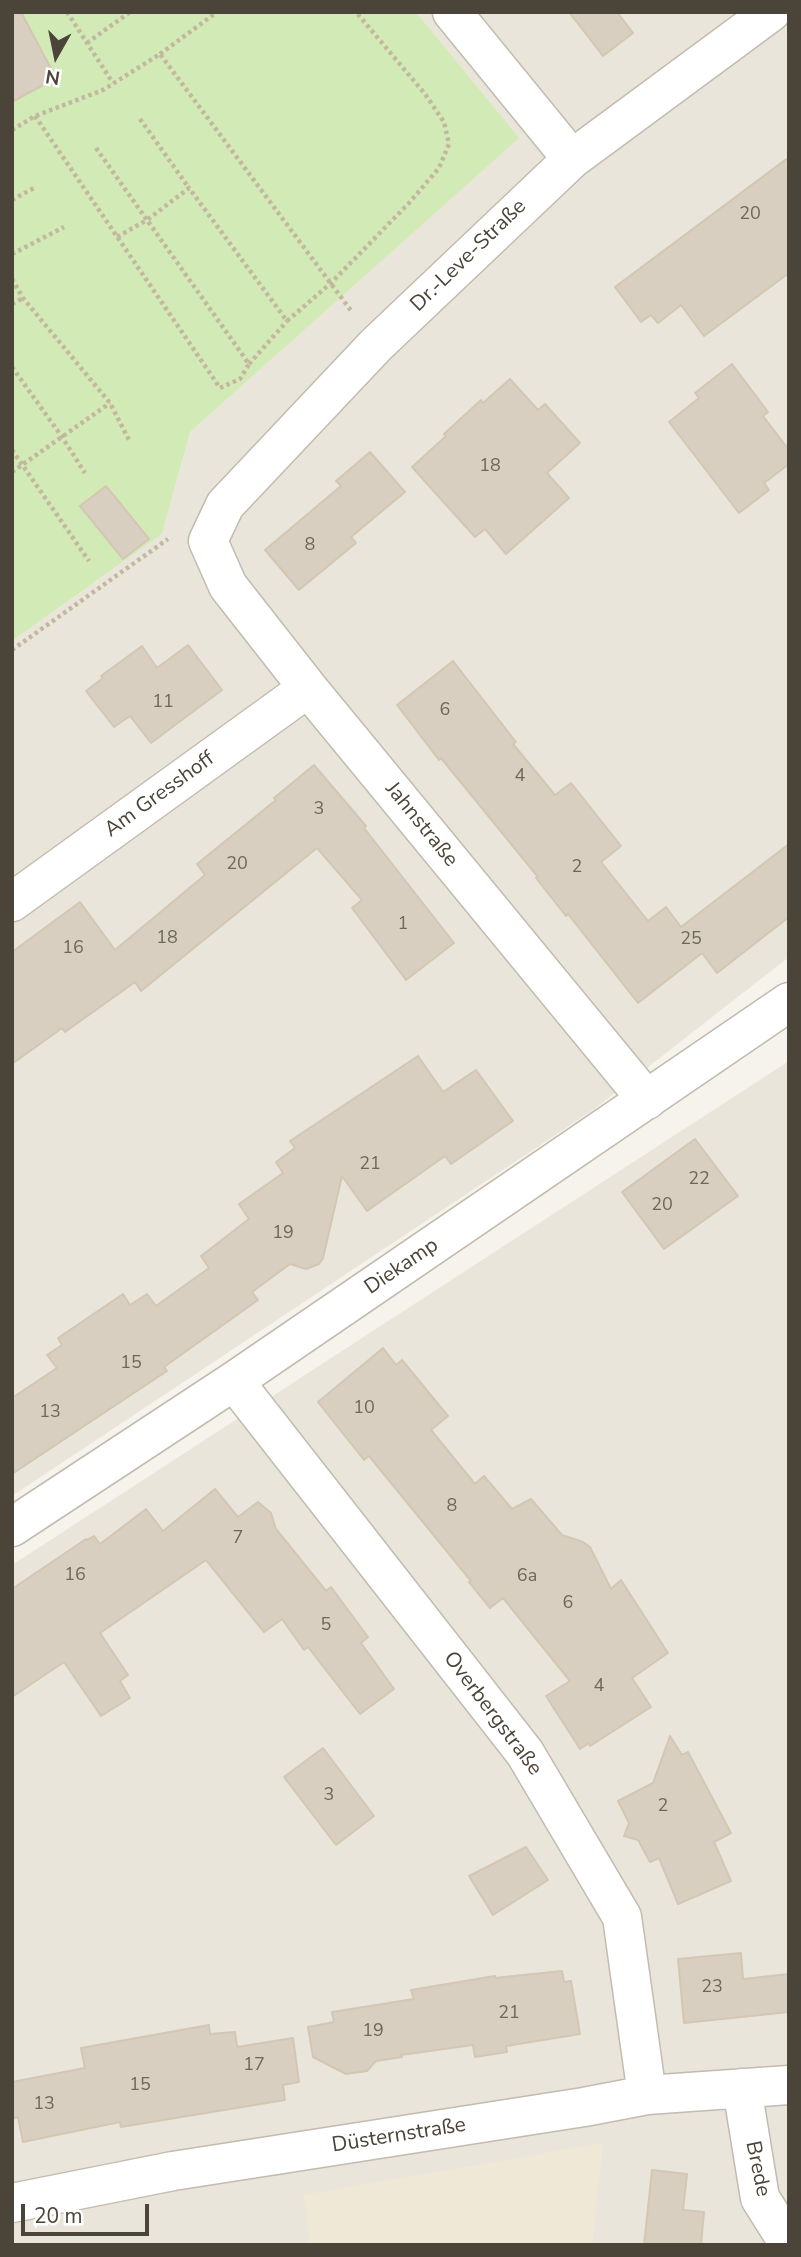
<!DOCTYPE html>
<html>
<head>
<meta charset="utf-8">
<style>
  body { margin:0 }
  #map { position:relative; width:801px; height:2257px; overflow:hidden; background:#f6f3ec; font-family:"Nunito Sans",sans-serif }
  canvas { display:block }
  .frame { position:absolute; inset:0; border:14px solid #4b4439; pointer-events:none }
  .north { position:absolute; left:21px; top:21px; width:70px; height:70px; -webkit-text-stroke:5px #fff; paint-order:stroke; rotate:189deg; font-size:19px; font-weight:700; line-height:28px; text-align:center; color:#4b4439 }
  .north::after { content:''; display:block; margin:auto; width:24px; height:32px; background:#4b4439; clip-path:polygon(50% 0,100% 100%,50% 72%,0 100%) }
  .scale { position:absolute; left:21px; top:2204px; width:128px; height:32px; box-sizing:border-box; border:4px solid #4b4439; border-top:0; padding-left:9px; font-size:21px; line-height:24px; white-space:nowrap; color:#4b4439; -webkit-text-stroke:5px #fff; paint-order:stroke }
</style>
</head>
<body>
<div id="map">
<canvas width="801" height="2257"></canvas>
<div class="frame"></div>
<div class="north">N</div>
<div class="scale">20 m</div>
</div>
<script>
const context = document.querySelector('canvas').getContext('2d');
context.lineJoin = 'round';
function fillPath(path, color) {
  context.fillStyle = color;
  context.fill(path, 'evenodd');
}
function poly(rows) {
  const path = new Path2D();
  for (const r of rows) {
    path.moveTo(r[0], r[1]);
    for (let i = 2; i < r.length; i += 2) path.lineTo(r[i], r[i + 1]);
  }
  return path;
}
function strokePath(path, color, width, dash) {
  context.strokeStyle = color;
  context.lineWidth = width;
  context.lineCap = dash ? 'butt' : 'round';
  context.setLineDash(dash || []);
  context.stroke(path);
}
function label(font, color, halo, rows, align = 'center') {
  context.font = font + ' "Nunito Sans",sans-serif';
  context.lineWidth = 5;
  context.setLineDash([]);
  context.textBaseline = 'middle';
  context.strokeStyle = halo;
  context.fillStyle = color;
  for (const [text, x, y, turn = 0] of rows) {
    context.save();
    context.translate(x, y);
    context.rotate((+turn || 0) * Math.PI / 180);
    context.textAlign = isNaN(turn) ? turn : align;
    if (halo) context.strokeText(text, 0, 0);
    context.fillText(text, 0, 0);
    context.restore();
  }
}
fillPath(poly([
  [416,12,789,12,789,957,593,1110,12,1496,12,641,162,534,190,432,518,138],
  [789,1061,789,2245,12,2245,12,1565]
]), '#eae5da');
fillPath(poly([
  [603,2143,592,2245,311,2245,303,2195]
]), '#efe8d6');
fillPath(poly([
  [12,12,416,12,519,138,190,432,162,534,12,641]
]), '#d2eab5');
const building = poly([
  [12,12,21,12,56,78,12,102,12,12],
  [569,12,617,12,633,33,603,56,569,12],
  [789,157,789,273,704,336,681,305,658,323,651,315,641,322,615,287,789,157],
  [732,364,768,412,763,416,789,450,789,464,764,483,769,490,739,513,669,422,699,398,695,393,732,364],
  [510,379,538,410,545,404,580,443,547,473,569,498,506,554,485,529,475,537,412,467,446,436,444,434,481,400,483,403,510,379],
  [370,452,405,492,351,537,356,543,299,590,265,550,341,486,336,481,370,452],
  [106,486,149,539,123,559,80,506,106,486],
  [188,645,222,690,151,743,130,716,114,727,86,691,103,678,101,676,142,646,157,668,188,645],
  [453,661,516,742,513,744,555,795,571,783,621,846,601,862,648,921,666,907,681,927,789,844,789,917,717,973,702,953,638,1003,568,914,566,916,536,878,538,877,441,758,439,760,397,705,453,661],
  [314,765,366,826,364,828,454,943,406,980,352,908,362,900,317,848,141,991,135,982,65,1032,62,1028,12,1064,12,952,80,902,115,950,205,875,197,864,276,800,274,798,314,765],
  [418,1056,443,1092,476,1070,513,1121,451,1164,445,1156,367,1211,342,1176,323,1258,319,1264,306,1269,290,1264,252,1292,258,1300,164,1367,167,1371,12,1474,12,1398,57,1368,47,1355,62,1345,58,1338,123,1294,130,1305,147,1294,156,1306,209,1268,201,1256,249,1219,239,1204,283,1173,276,1162,295,1148,290,1141,418,1056],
  [695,1139,738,1196,664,1249,622,1192,695,1139],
  [383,1348,396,1365,402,1360,448,1416,431,1430,475,1484,484,1476,512,1509,531,1499,562,1535,583,1542,590,1547,611,1589,621,1580,668,1653,632,1678,651,1707,590,1746,589,1743,580,1749,546,1696,570,1681,503,1598,490,1608,469,1582,471,1581,369,1456,364,1460,318,1402,383,1348],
  [215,1489,238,1517,258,1502,271,1513,276,1529,326,1591,331,1587,368,1637,361,1643,394,1689,360,1714,308,1647,304,1650,282,1619,264,1632,206,1560,100,1633,128,1675,120,1681,130,1698,101,1716,64,1662,12,1697,12,1589,86,1539,87,1540,94,1536,100,1544,146,1509,163,1531,215,1489],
  [670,1736,682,1755,688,1752,731,1833,714,1842,731,1881,678,1904,659,1858,650,1862,638,1840,624,1836,629,1823,618,1801,653,1783,670,1736],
  [323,1748,374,1816,336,1845,284,1777,323,1748],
  [526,1847,548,1880,493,1915,469,1876,526,1847],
  [741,1953,743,1979,789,1974,789,2012,684,2023,678,1959,741,1953],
  [562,1971,564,1982,571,1981,580,2034,506,2046,507,2052,475,2057,473,2045,401,2055,402,2057,376,2061,367,2071,346,2074,313,2057,308,2027,334,2022,332,2012,414,1999,411,1990,495,1976,495,1978,562,1971],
  [209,2025,210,2034,235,2032,237,2047,293,2038,299,2082,283,2085,285,2100,127,2126,121,2127,120,2122,23,2142,18,2117,12,2119,12,2082,85,2068,81,2048,209,2025],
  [652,2170,687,2174,683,2210,704,2212,701,2245,644,2245,652,2170]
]);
fillPath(building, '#d8cfc1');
strokePath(building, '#d3c7b4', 2);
const minor = poly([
  [452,12,572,159],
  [12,902,308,688],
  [647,1100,308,688,228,586,208,541,225,505,376,345,572,159,771,12],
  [234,1381,525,1753,622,1917,647,2095],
  [12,1527,234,1381,789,1002],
  [742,2088,760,2198,789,2244],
  [12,2203,173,2171,584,2107,647,2095,789,2085]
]);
strokePath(minor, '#c2bbae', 41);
strokePath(poly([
  [67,12,113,83],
  [87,43,130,12],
  [160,54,217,12],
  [35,116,220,388,240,379,249,364,147,220,189,188,287,321,331,283,409,203,439,168,449,144,444,122,425,94,356,12],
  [140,119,189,188],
  [12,130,35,116,103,90,160,54,352,312],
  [96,148,147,220,117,237],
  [12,200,34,188],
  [12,254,64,227],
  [12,279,23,298,110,403,130,442],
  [12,304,23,298],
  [249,364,287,321],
  [12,367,62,437,85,473],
  [12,450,89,561],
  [12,472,110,403],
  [12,650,168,539]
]), '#c4b79f', 4.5, [3.5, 3.5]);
strokePath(minor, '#fff', 38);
label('18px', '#6e675b', null, [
  ["20",750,215],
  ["18",490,467],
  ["8",310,546],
  ["11",163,703],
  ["6",445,711],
  ["4",520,777],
  ["3",319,810],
  ["20",237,865],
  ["2",577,868],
  ["1",403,925],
  ["18",167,939],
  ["25",691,940],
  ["16",73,949],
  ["21",370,1165],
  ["22",699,1180],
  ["20",662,1206],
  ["19",283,1234],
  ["15",131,1364],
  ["10",364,1409],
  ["13",50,1413],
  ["8",452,1507],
  ["7",238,1539],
  ["16",75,1576],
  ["6a",527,1577],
  ["6",568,1604],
  ["5",326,1626],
  ["4",599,1687],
  ["3",329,1796],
  ["2",663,1807],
  ["23",712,1988],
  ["21",509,2014],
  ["19",373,2032],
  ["17",254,2066],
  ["15",140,2086],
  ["13",44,2105]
]);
label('21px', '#4b4439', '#fff', [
  ["Dr.-Leve-Straße",469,256,-44],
  ["Am Gresshoff",160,795,-36],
  ["Jahnstraße",421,825,51],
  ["Diekamp",402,1267,-34],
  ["Overbergstraße",492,1714,53],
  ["Düsternstraße",399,2136,-9],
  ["Brede",757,2169,78]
]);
</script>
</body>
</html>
